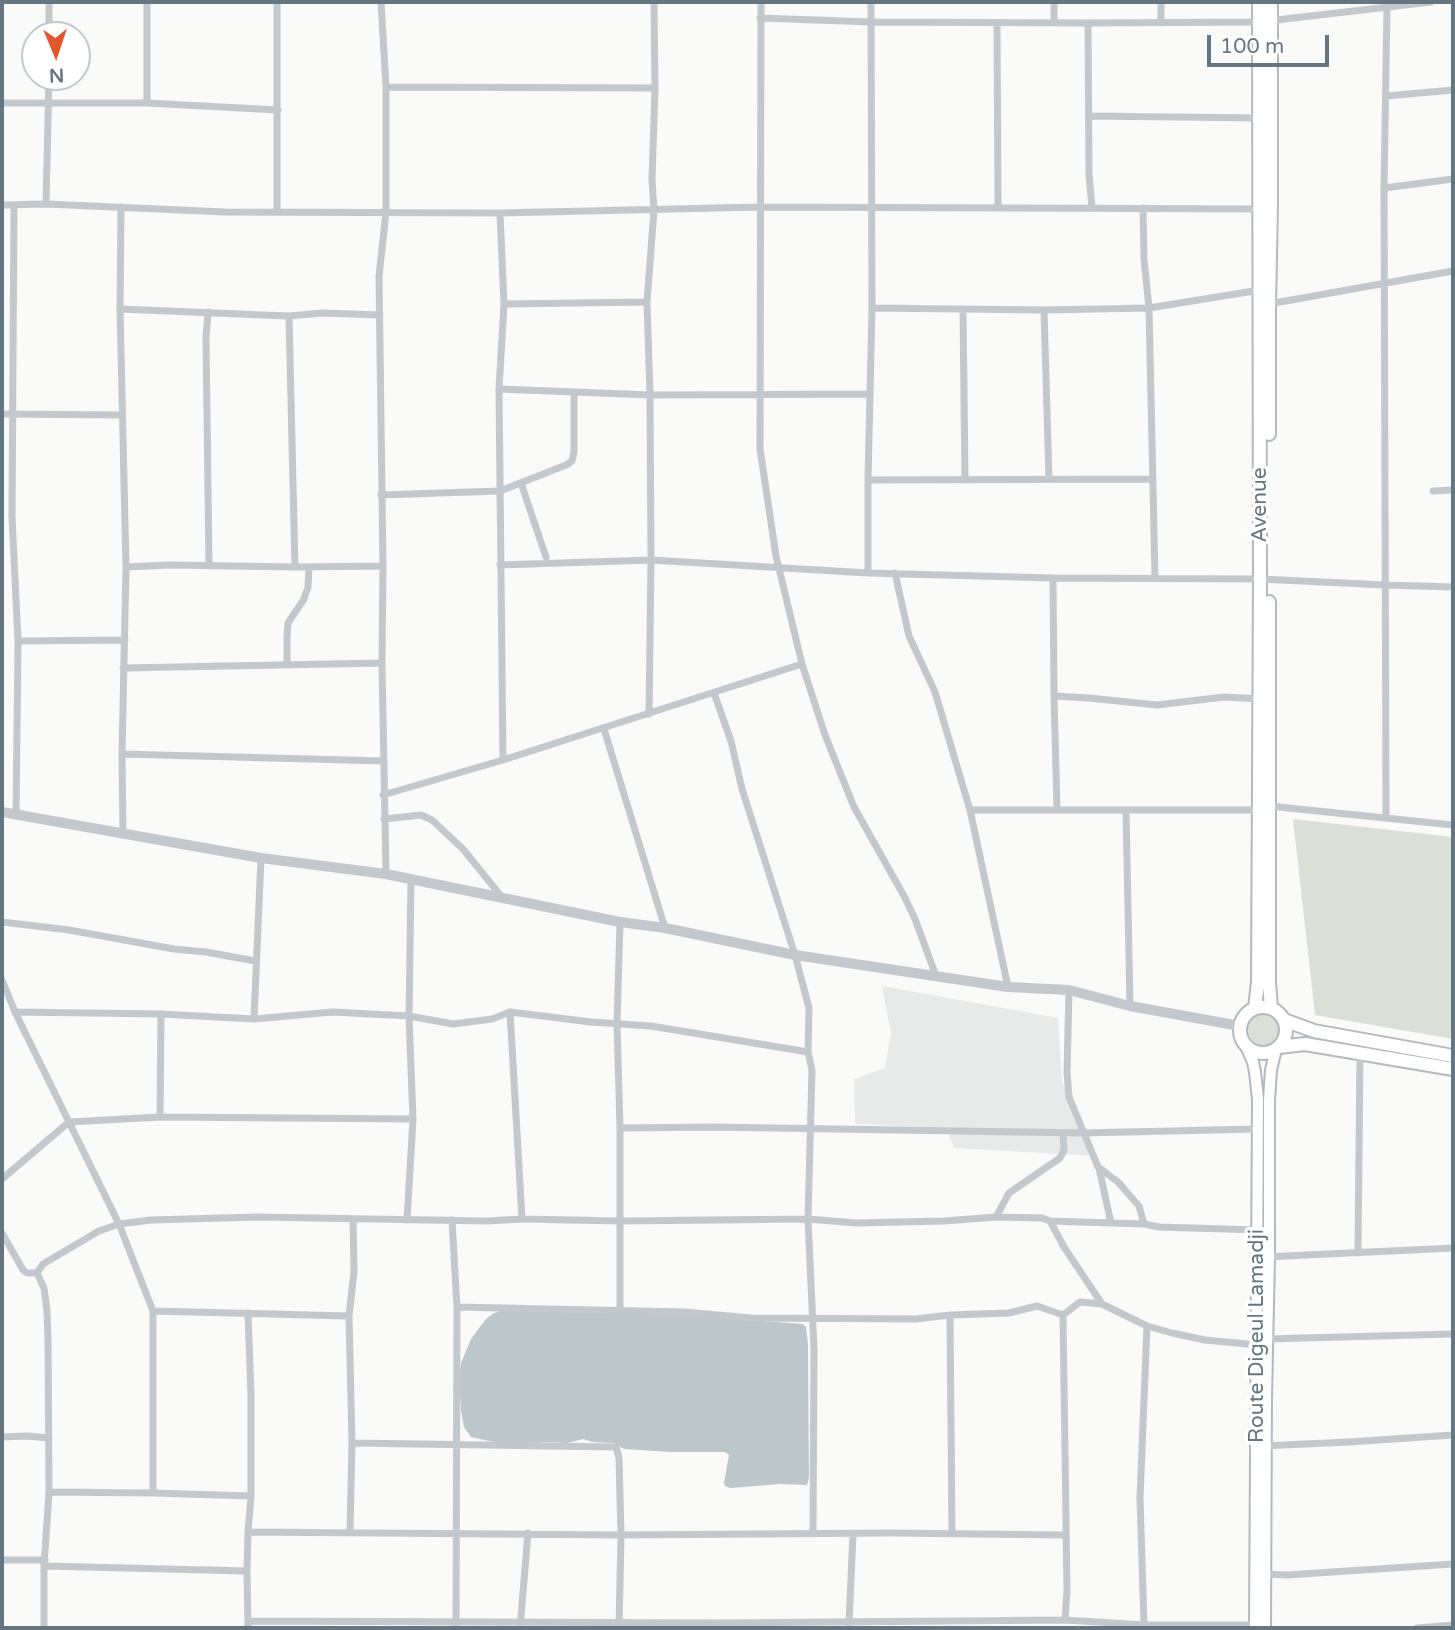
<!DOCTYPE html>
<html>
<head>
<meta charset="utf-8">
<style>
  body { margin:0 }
  #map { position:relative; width:1455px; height:1630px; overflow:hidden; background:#fafaf8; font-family:"Varela Round",sans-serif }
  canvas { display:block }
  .frame { position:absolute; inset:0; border:4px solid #657683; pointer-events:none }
  .north { position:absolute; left:21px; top:21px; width:70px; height:70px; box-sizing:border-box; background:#fff; border:2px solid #c1c8cd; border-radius:50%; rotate:178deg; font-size:19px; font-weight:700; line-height:28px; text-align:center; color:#657683 }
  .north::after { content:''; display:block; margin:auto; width:24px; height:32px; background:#e4572e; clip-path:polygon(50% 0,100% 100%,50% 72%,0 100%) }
  .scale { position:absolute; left:1207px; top:35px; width:122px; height:32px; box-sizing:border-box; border:4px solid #657683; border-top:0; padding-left:9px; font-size:21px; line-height:24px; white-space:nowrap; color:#657683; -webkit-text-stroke:5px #fff; paint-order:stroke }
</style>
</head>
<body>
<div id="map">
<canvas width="1455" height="1630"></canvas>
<div class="frame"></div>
<div class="north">N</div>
<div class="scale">100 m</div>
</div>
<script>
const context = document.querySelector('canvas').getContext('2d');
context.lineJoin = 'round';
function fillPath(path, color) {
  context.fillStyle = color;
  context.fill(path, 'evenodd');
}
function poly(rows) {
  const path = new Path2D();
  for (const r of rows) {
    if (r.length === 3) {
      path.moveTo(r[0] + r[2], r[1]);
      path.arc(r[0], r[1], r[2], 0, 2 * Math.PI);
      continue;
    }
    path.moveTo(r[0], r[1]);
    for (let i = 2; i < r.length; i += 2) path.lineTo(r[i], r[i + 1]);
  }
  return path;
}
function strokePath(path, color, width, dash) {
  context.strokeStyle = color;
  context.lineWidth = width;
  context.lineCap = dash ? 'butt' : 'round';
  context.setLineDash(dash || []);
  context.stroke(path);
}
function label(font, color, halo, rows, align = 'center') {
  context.font = font + ' "Varela Round",sans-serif';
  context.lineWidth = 7;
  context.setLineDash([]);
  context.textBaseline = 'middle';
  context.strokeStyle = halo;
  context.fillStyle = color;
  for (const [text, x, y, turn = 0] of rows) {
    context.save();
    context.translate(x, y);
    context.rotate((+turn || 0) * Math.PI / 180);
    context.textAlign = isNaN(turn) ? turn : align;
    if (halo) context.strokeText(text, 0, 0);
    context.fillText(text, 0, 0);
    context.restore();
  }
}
fillPath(poly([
  [882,986,1058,1018,1062,1082,1097,1156,954,1148,946,1128,855,1124,854,1079,885,1068,891,1033]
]), '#e8e9e9');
fillPath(poly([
  [1293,819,1453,837,1453,1039,1315,1015],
  [1264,1029,16]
]), '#dadfd7');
fillPath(poly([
  [504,1310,669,1314,803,1324,806,1327,808,1345,809,1478,807,1485,780,1484,730,1488,725,1486,724,1483,729,1455,725,1452,670,1452,624,1449,614,1443,592,1442,583,1439,567,1443,548,1442,503,1444,471,1437,464,1427,461,1411,459,1378,461,1363,471,1339,486,1319,494,1313]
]), '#bbc7cb');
const secondary = poly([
  [1246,1046,1253,1062,1255,1072,1258,1099,1255,1628],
  [1265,1628,1266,1398,1269,1257,1269,1100,1271,1070,1276,1049]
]);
const trunk = poly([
  [1269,434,1269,304,1271,207,1271,2],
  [1269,602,1269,983,1271,1008],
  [1263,1030,23],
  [1255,1008,1258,982,1260,579,1259,2],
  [1284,1020,1314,1031,1453,1056],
  [1279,1047,1305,1044,1453,1069]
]);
strokePath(secondary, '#b3babf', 14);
strokePath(trunk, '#b4b9bd', 16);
strokePath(poly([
  [49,2,49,35],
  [381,2,386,87,386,212,379,276,383,566,382,663,386,874],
  [761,2,760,449,776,556,802,664,825,735,854,807,904,896,915,919,936,976],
  [1054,2,1054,23],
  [760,18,871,22,1088,23,1259,22,1431,2],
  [997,23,998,208],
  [1088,23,1089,174,1092,208],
  [1161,23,1161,2],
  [386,87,655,88],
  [1386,96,1453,90],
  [2,103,147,103,278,110],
  [147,103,147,2],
  [1089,116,1260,118],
  [1384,188,1453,179],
  [46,204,49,77],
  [2,205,46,204,225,212,500,213,759,207,1260,209],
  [14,205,12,517,18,641,16,815],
  [121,207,120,309,126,567,122,754,123,834],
  [1143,208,1144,259,1149,308,1155,578],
  [277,212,277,2],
  [500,213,504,304,499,389,503,760,802,664],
  [504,304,647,302],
  [1269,304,1453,271],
  [872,308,1044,310,1149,308,1260,290],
  [120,309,263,315,289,316,322,313,380,315],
  [963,309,965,480],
  [1044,310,1049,479],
  [208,312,206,337,209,566],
  [289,316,295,567],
  [499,389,650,395,870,394],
  [2,414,122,415],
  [868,480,1153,479],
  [521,483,546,557],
  [1433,491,1453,490],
  [381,495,500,491,566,465,572,461,574,452,574,392],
  [500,565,651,560,868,573,1053,578,1260,579,1385,585,1453,587],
  [126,567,170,565,295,567,383,566],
  [868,573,868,480,872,308,871,2],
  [895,573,909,636,935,692,970,810,1008,987],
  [1053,578,1054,696,1057,809],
  [18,641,125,640],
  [287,665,287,636,288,623,304,599,308,587,309,567],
  [123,668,382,663],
  [714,693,731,741,742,789,795,955,809,1008,808,1052,812,1070,808,1219,814,1349,813,1534],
  [1054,696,1089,698,1157,705,1224,697,1260,699],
  [649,714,651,560,650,395,647,302,654,210,652,180,655,88,654,2],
  [604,729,665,928],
  [122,754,384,761],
  [383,795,503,760],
  [1269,806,1453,825],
  [970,810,1259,810],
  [1126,810,1130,1006],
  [1386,818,1384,188,1387,6],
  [384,819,421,815,432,820,463,849,501,896],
  [2,922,69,930,174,949,206,952,255,961],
  [2,980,15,1012,119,1224,153,1311,153,1493],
  [1069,990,1067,1073,1069,1097,1098,1167,1118,1182,1139,1206,1144,1224,1159,1227,1257,1230],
  [15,1012,161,1014,254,1019,332,1012,409,1016,453,1024,492,1019,510,1012,591,1022,651,1026,808,1052],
  [510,1012,522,1219],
  [254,1019,261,858],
  [160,1117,161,1014],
  [620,1128,712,1127,1083,1133,1258,1129],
  [1099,1168,1111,1223],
  [2,1179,69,1122,160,1117,413,1119],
  [996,1217,1009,1193,1060,1158,1064,1150,1063,1133],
  [407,1220,413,1119,409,1016,411,879],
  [452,1220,457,1307,456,1628],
  [1050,1221,1144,1224],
  [2,1233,23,1270,27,1273,37,1273],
  [1358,1253,1360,1054],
  [1265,1257,1453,1248],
  [37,1273,43,1264,99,1231,119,1224,151,1220,257,1217,487,1221,522,1219,620,1221,808,1219,856,1223,944,1221,996,1217,1042,1218,1050,1221,1064,1247,1102,1304],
  [37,1273,44,1288,47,1311,48,1340,49,1492,44,1566,44,1628],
  [457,1307,685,1312,751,1318,916,1319,950,1315,1009,1313,1037,1306,1063,1315],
  [153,1311,349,1316],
  [620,1311,620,1128,617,1024,620,922],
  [248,1313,251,1394,251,1496,248,1532,247,1571,248,1628],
  [950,1315,952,1533],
  [1063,1315,1067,1591,1065,1620],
  [1063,1315,1080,1302,1102,1304,1147,1326,1172,1333,1205,1340,1257,1345],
  [1267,1339,1453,1334],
  [2,1437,27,1436,49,1438],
  [352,1443,616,1447,619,1458,621,1535,619,1628],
  [1262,1446,1349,1442,1453,1435],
  [49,1492,153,1493,251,1496],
  [248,1532,621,1535,890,1533,1065,1535],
  [350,1532,352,1443,349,1316,354,1272,353,1219],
  [2,1560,45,1560],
  [44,1566,247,1571],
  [1265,1574,1287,1575,1453,1564],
  [249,1621,717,1623,1065,1620,1144,1625,1255,1625],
  [849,1623,853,1534],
  [1144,1625,1140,1498,1147,1326],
  [520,1628,528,1533],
  [1417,1628,1453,1625]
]), '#c3c8cc', 7);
strokePath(poly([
  [2,812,261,858,386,874,620,922,665,928,795,955,1008,987,1069,990,1130,1006,1240,1026]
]), '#c3c8cc', 10);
strokePath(secondary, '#fff', 10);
strokePath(trunk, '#fff', 12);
label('21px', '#657683', '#fff', [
  ["Avenue",1260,505,-90],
  ["Route Digeul Lamadji",1257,1336,-90]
]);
</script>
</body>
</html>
